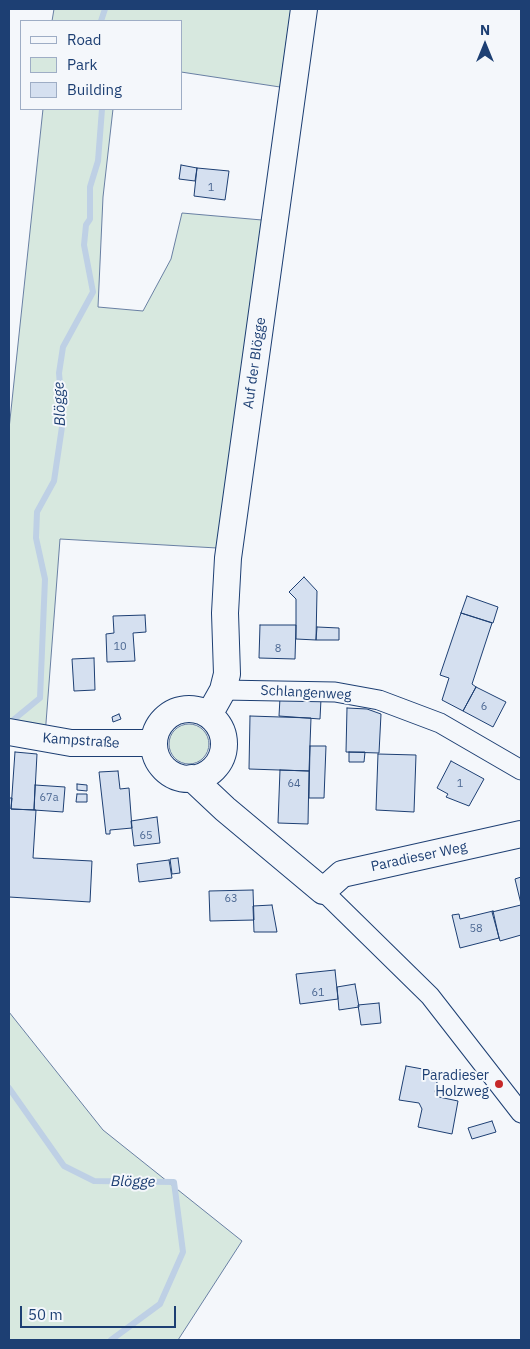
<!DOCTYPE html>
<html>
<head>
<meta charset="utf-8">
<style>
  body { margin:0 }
  #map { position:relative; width:530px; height:1349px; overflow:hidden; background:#f4f7fb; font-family:"IBM Plex Sans",sans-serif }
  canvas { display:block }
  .frame { position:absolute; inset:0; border:10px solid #1d3f73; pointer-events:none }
  .legend { position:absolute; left:20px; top:20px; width:162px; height:90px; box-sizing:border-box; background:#f4f7fb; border:1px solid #9eadc5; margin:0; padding:6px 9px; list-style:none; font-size:15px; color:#1d3f73 }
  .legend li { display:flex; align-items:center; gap:10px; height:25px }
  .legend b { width:25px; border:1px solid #9eadc5 }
  .north { position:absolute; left:460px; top:20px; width:50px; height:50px; -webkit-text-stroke:4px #f4f7fb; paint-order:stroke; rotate:0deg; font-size:14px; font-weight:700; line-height:20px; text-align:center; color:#1d3f73 }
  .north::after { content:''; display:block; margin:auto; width:18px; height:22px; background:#1d3f73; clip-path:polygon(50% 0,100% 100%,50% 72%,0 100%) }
  .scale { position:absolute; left:20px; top:1306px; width:156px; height:22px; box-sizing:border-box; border:2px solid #1d3f73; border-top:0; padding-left:6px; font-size:15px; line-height:18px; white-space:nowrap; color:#1d3f73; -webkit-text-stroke:4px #f4f7fb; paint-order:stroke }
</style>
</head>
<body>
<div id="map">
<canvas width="530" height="1349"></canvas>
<div class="frame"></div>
<ul class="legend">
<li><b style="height:6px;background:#f4f7fb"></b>Road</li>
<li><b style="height:14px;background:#d7e8df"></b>Park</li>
<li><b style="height:14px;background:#d5e0f0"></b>Building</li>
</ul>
<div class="north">N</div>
<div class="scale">50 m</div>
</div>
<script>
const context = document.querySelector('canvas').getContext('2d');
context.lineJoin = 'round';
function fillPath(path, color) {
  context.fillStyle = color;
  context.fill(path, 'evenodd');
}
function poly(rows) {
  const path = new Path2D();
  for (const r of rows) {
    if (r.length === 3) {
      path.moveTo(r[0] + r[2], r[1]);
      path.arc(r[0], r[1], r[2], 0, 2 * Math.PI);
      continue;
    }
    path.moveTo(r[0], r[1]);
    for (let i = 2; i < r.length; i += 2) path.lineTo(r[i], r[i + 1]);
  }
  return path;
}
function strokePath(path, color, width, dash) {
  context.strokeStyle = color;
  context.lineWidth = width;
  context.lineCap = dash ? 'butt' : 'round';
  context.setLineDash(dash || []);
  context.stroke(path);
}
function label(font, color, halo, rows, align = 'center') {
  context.font = font + ' "IBM Plex Sans",sans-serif';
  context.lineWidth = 4;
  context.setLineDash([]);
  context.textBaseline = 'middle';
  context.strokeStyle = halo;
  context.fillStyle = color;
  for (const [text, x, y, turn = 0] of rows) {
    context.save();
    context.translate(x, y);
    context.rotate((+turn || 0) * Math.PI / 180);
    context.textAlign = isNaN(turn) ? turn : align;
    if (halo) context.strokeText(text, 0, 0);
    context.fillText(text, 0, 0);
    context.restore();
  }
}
const green = poly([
  [54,9,291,9,280,87,181,72,181,21,52,21,54,9],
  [43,109,113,109,103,197,98,307,143,311,171,259,182,213,262,220,217,548,60,539,45,736,9,725,9,429,43,109],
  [189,744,20],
  [9,1012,103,1130,242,1241,178,1340,9,1340,9,1012]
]);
fillPath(green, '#d7e8df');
strokePath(green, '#687fa3', 1);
strokePath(poly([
  [101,21,105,9],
  [12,721,40,698,45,579,36,538,37,512,54,481,63,420,59,373,63,347,93,292,84,245,86,225,90,219,90,187,98,161,102,109],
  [9,1088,64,1166,94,1181,174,1182,183,1252,160,1304,111,1340]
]), '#bed0e5', 6);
const building = poly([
  [181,165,197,168,195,181,179,179,181,165],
  [197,168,229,171,225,200,194,196,197,168],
  [304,577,317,591,316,640,296,639,296,599,289,592,304,577],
  [467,596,498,607,493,623,461,613,467,596],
  [461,613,492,623,472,684,476,687,463,711,442,700,449,678,440,675,461,613],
  [145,615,146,632,133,633,135,661,107,662,106,634,114,633,113,616,145,615],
  [260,625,296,625,295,659,259,658,260,625],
  [317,627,339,628,339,640,316,640,317,627],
  [94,658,95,690,74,691,72,659,94,658],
  [476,687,506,702,493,727,463,711,476,687],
  [280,698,321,699,320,719,279,716,280,698],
  [347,708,367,709,381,714,379,753,346,752,347,708],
  [119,714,121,719,113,722,112,717,119,714],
  [250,716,311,718,309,771,249,769,250,716],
  [310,746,326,746,324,798,309,798,310,746],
  [15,752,37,754,34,810,11,809,15,752],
  [349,752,365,752,364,762,349,762,349,752],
  [378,754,416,755,414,812,376,810,378,754],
  [451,761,484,779,469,806,446,797,448,794,437,788,451,761],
  [280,770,309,771,308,824,278,823,280,770],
  [118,771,120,789,129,788,132,828,110,830,110,834,106,834,99,772,118,771],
  [77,784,87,785,87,791,77,790,77,784],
  [35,785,65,787,63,812,34,810,35,785],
  [77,794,87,794,87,802,76,802,77,794],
  [9,798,12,798,11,809,36,810,33,858,92,861,90,902,9,897,9,798],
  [157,817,160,843,134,846,131,821,157,817],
  [178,858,180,873,172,874,170,859,178,858],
  [169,860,172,878,139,882,137,864,169,860],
  [521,877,521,904,515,879,521,877],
  [253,890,254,920,210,921,209,891,253,890],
  [272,905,277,932,254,932,253,906,272,905],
  [521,905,521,935,500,941,492,912,521,905],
  [493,911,499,938,460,948,452,915,459,914,460,919,493,911],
  [335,970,338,999,300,1004,296,974,335,970],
  [355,984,359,1007,339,1010,337,987,355,984],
  [379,1003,381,1023,361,1025,358,1005,379,1003],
  [406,1066,439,1072,435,1092,439,1097,458,1101,452,1134,418,1127,422,1109,419,1103,399,1100,406,1066],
  [492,1121,496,1132,472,1139,468,1128,492,1121]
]);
fillPath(building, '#d5e0f0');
strokePath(building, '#1d3f73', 1);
const street = poly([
  [223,690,335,692,379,700,440,723,521,770],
  [323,891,430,996,521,1113]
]);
const secondary = poly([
  [189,744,35],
  [209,715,223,690,227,674,225,613,228,558,304,9],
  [9,732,71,743,154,743],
  [192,778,225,809,323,891,342,874,521,834]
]);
strokePath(street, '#1d3f73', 21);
strokePath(secondary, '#1d3f73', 28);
strokePath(street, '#f4f7fb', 19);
strokePath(secondary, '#f4f7fb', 26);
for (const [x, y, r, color] of [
  [499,1084,5,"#c62828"]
]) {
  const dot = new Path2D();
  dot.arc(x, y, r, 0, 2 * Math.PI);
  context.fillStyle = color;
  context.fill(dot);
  strokePath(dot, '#f4f7fb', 2);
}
label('11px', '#4b6792', null, [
  ["1",211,188],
  ["10",120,647],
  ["8",278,649],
  ["6",484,707],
  ["64",294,784],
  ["1",460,784],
  ["67a",49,798],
  ["65",146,836],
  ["63",231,899],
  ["58",476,929],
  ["61",318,993]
]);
label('14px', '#1d3f73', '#f4f7fb', [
  ["Auf der Blögge",255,363,-82],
  ["Schlangenweg",306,693,3],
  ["Kampstraße",81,741,4],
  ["Paradieser Weg",419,857,-12]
]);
label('14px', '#1d3f73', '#f4f7fb', [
  ["Paradieser",489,1076],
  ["Holzweg",489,1092]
], 'right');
label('italic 15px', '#1d3f73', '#f4f7fb', [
  ["Blögge",60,404,-92],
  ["Blögge",133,1182,1]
]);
</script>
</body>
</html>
